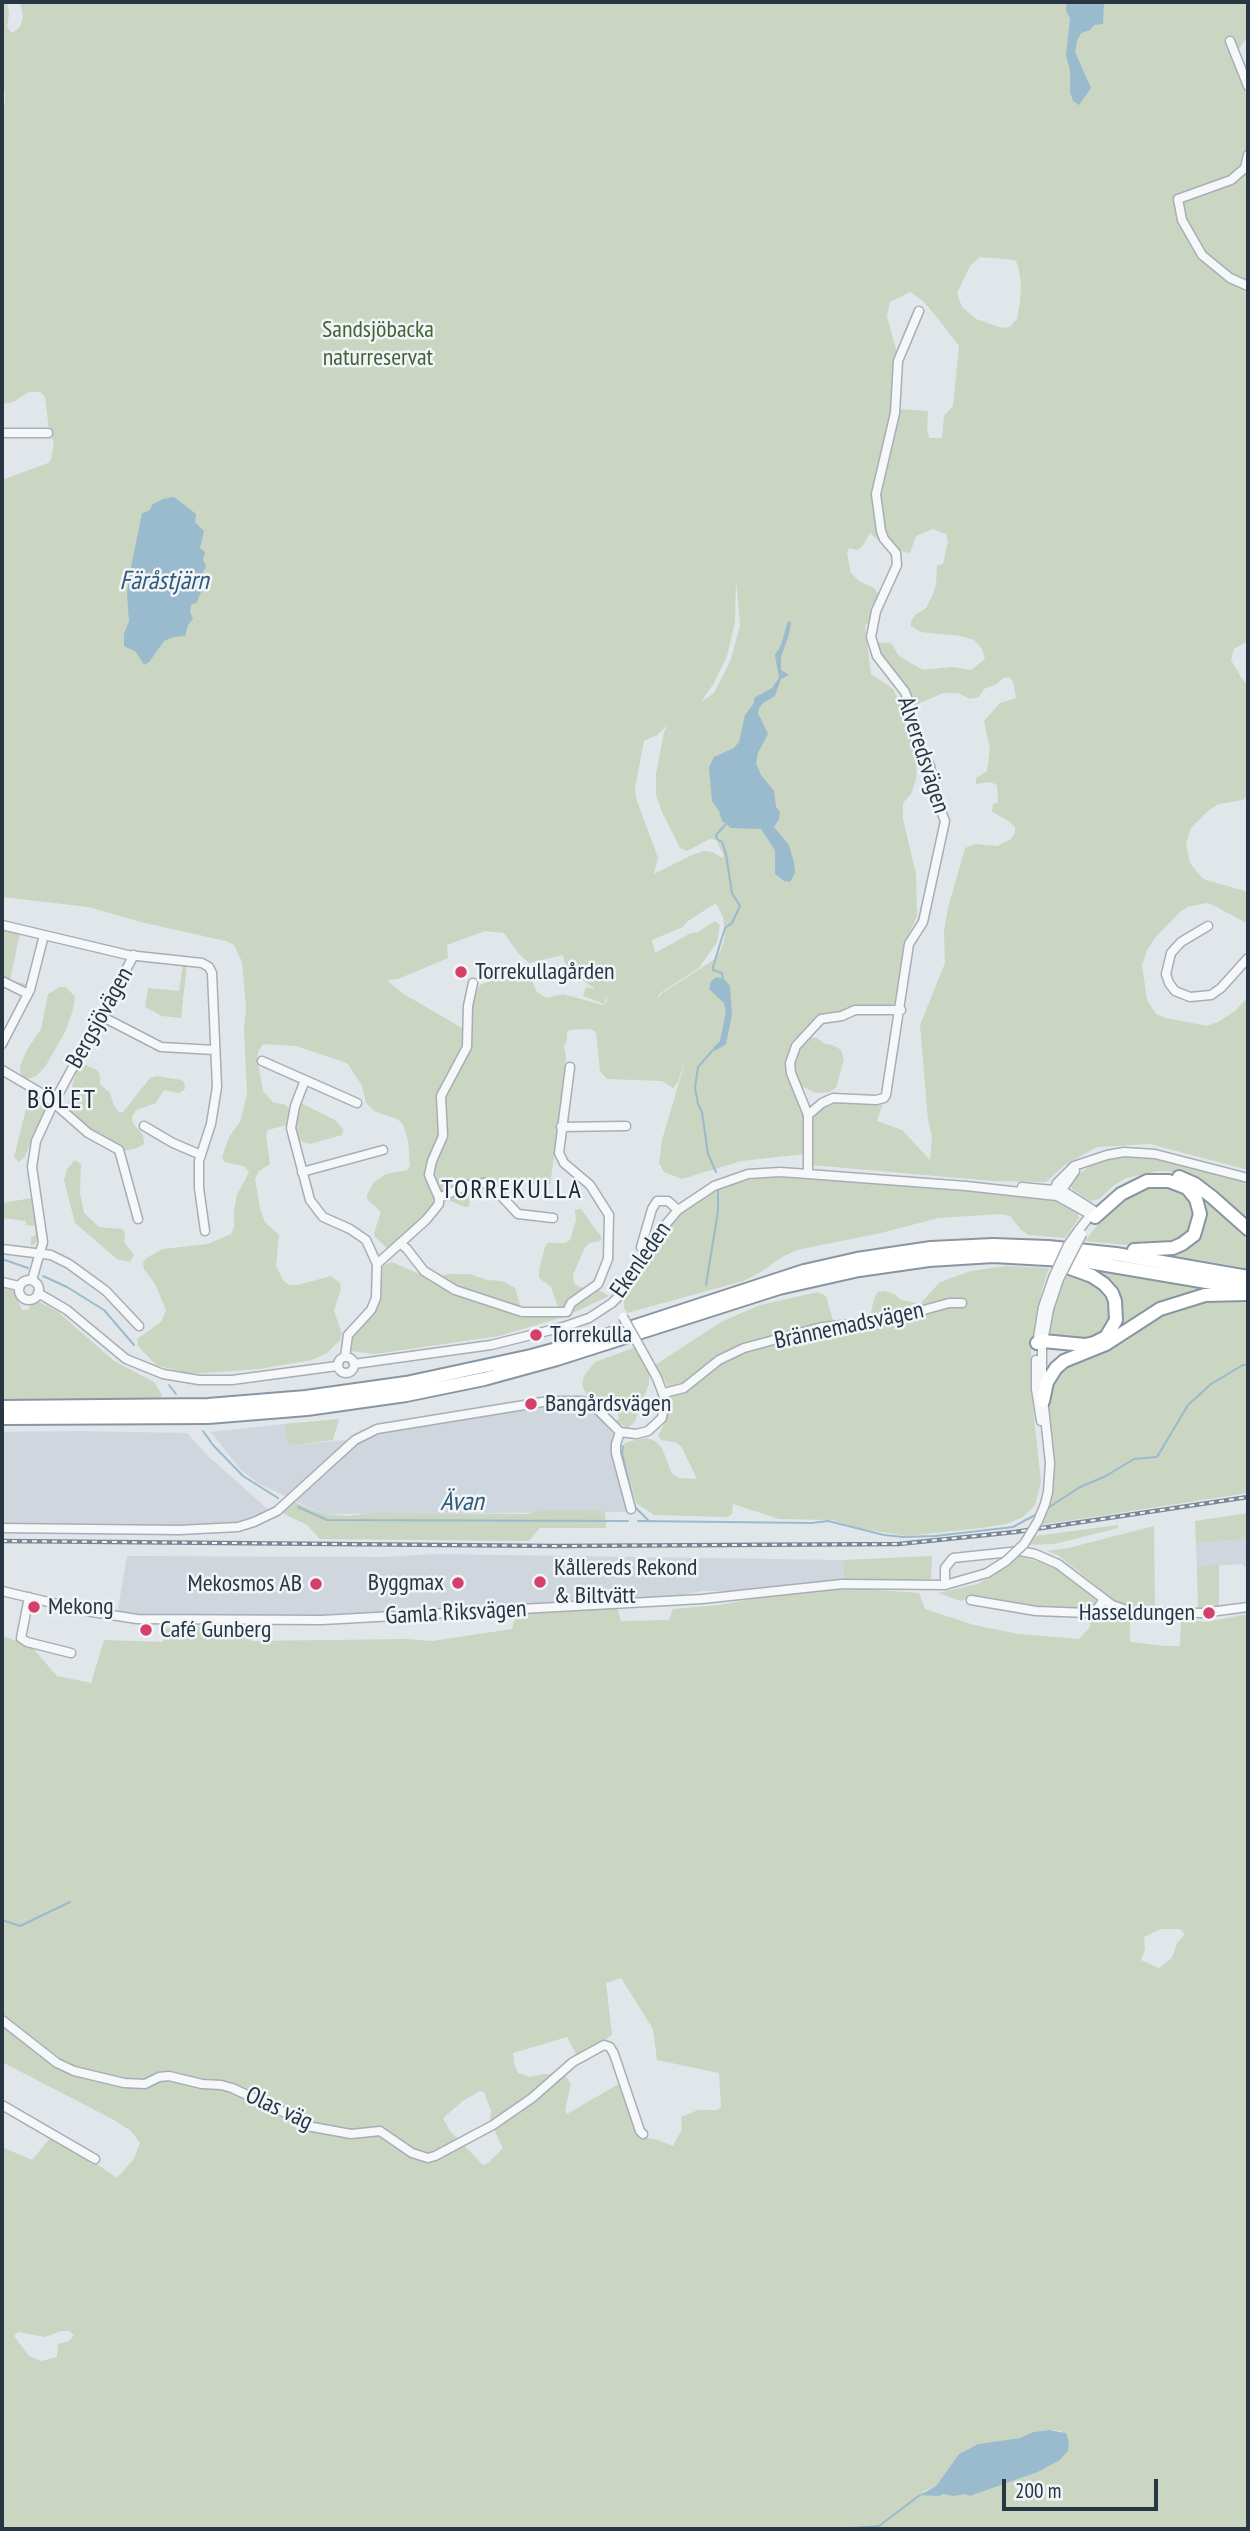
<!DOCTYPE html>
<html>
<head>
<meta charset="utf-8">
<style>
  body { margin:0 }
  #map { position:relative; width:1250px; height:2531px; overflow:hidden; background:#e1e6eb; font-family:"PT Sans Narrow",sans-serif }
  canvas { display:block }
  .frame { position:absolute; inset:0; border:4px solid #283644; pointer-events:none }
  .scale { position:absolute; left:1002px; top:2479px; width:156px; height:32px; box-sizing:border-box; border:4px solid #283644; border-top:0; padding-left:9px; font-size:21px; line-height:24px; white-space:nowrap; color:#283644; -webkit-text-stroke:5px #f1f5f8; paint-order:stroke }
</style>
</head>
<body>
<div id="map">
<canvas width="1250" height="2531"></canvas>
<div class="frame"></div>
<div class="scale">200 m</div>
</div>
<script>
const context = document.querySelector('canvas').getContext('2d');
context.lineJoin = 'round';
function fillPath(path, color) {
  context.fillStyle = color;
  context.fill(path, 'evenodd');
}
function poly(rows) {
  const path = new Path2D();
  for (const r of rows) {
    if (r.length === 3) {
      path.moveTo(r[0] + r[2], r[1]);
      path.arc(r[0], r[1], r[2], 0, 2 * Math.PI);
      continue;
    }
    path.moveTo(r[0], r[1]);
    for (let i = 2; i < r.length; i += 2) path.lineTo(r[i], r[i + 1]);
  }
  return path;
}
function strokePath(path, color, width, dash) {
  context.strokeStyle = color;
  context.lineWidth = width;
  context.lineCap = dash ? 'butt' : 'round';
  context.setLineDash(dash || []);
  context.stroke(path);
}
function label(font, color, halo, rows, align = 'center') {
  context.font = font + ' "PT Sans Narrow",sans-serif';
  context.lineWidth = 5;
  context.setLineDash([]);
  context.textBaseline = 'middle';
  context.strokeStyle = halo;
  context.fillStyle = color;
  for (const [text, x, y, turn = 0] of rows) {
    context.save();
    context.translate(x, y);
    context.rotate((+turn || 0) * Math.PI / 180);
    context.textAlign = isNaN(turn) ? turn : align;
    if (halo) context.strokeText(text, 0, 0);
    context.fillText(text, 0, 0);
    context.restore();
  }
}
fillPath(poly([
  [570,1404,583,1406,594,1412,614,1435,612,1445,629,1512,324,1514,259,1484,239,1468,211,1432,284,1424,288,1446,364,1438,408,1427],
  [79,1431,187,1433,209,1457,270,1511,247,1522,216,1526,2,1526,2,1432],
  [1248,1539,1248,1567,1244,1567,1243,1564,1197,1567,1196,1543],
  [436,1554,843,1560,844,1580,730,1591,702,1591,672,1597,327,1617,167,1617,117,1614,127,1556,383,1557]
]), '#cfd6dd');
fillPath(poly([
  [2,2,7,2,9,13,7,28,12,33,20,27,23,16,20,2,1248,2,1248,36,1232,59,1248,96,1248,641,1234,649,1231,660,1242,679,1248,684,1248,797,1243,800,1219,804,1209,810,1191,828,1186,844,1190,863,1203,879,1248,892,1248,924,1213,905,1206,903,1188,907,1180,912,1154,939,1147,950,1142,965,1147,1000,1156,1014,1166,1018,1207,1026,1218,1022,1235,1011,1248,997,1248,1170,1150,1144,1097,1147,1065,1165,1046,1182,993,1181,812,1165,812,1118,821,1106,837,1100,883,1102,877,1121,902,1130,930,1160,932,1136,928,1120,920,1025,945,963,944,931,948,908,965,848,975,844,997,846,1011,839,1015,833,1015,827,1007,820,992,812,993,804,998,803,997,785,990,782,976,784,976,778,987,771,990,749,984,721,1000,703,1016,698,1013,682,1009,677,1003,678,997,684,984,689,979,697,970,699,958,693,943,693,920,703,916,709,920,744,908,688,881,655,875,642,891,643,899,656,923,670,952,667,971,670,985,659,982,649,974,640,961,636,921,632,911,626,911,621,915,615,926,608,933,594,936,585,937,565,943,564,948,541,946,534,933,529,916,536,910,553,897,550,889,539,879,541,870,533,862,547,857,550,849,548,847,554,851,573,859,581,874,588,880,597,869,623,865,625,871,674,893,689,904,712,917,762,916,779,911,794,903,803,903,819,916,874,917,916,906,941,896,1002,888,1007,825,1016,793,1050,797,1096,806,1122,804,1154,741,1161,682,1179,664,1172,659,1163,662,1140,688,1052,678,1082,673,1088,662,1081,607,1079,600,1071,596,1032,590,1029,570,1030,567,1032,567,1040,564,1046,566,1057,563,1091,550,1185,543,1187,527,1181,503,1185,476,1180,471,1187,469,1206,465,1207,445,1199,388,1249,375,1237,374,1233,381,1212,367,1199,367,1195,373,1183,386,1174,407,1170,410,1166,408,1141,403,1124,397,1119,374,1111,366,1103,362,1086,348,1064,344,1062,296,1046,263,1044,258,1052,257,1058,263,1091,273,1102,286,1105,289,1109,286,1125,268,1130,266,1135,270,1164,259,1171,255,1179,260,1209,265,1222,279,1235,276,1266,283,1280,289,1285,298,1285,331,1276,340,1283,341,1289,334,1311,342,1334,340,1340,327,1353,312,1360,259,1369,190,1374,156,1365,138,1346,137,1339,161,1322,166,1310,155,1284,144,1269,143,1263,146,1258,163,1249,208,1244,231,1234,234,1227,234,1210,237,1195,249,1172,244,1166,224,1162,222,1157,229,1137,240,1122,247,1094,244,1029,246,1008,242,962,234,945,226,941,145,923,88,907,2,897,2,480,48,463,51,459,54,443,49,430,45,397,41,392,29,392,13,402,2,404,2,119,5,101,5,92,2,88],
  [980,257,1015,260,1018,265,1021,283,1020,302,1017,319,1010,327,1002,328,976,319,962,307,957,293,970,266],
  [910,292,923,301,935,315,959,346,953,406,944,416,942,438,929,438,927,429,928,411,898,409,900,363,887,317,890,302],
  [736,580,740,625,731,659,714,693,701,702,714,683,727,656,735,622],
  [668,725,664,732,656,774,656,795,662,812,680,848,687,851,710,839,716,840,723,854,723,858,712,852,704,851,692,855,654,874,658,858,636,798,635,788,644,741,657,735],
  [716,903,723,917,725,937,721,950,715,959,661,994,658,999,659,994,699,968,717,942,720,925,715,921,698,932,691,933,655,953,652,940,683,927,688,921],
  [485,931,504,933,518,953,529,963,563,955,565,963,573,973,596,990,586,987,583,996,604,1004,607,995,607,1001,603,1005,563,994,546,998,537,992,531,979,525,974,514,978,495,979,480,985,474,993,466,1026,462,1028,402,993,387,980,398,979,448,958,447,945],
  [2,929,20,933,10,980,29,985,27,990,2,980],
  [183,963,187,964,181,1018,162,1016,145,1007,148,988,179,991],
  [60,987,66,987,75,997,72,1013,65,1032,45,1067,36,1076,25,1080,21,1077,20,1066,28,1048,41,1029,48,994],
  [809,1037,817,1038,825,1044,833,1045,841,1050,844,1059,836,1088,829,1092,816,1093,803,1087,797,1079,794,1065,796,1056],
  [81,1063,97,1070,100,1075,100,1084,110,1093,114,1106,119,1112,123,1112,150,1078,157,1076,181,1080,184,1082,185,1089,179,1093,164,1090,156,1103,136,1110,132,1117,133,1123,143,1135,144,1144,135,1149,123,1151,90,1136,66,1110,76,1072],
  [34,1096,41,1098,46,1107,25,1156,19,1162,14,1157,28,1101],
  [303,1104,335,1120,343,1129,342,1135,310,1144,296,1140,296,1115,300,1105],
  [1131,1155,1146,1156,1200,1168,1248,1183,1248,1225,1187,1176,1174,1172,1158,1171,1126,1178,1113,1186,1099,1199,1090,1201,1072,1189,1071,1185,1073,1179,1091,1165,1110,1158],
  [75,1160,81,1164,80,1193,84,1213,99,1227,122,1229,125,1232,124,1242,134,1255,130,1262,117,1259,75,1223,64,1180,67,1169],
  [770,1177,919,1186,1046,1199,1063,1203,1076,1209,1079,1218,1065,1238,1029,1235,1021,1230,1010,1216,1000,1214,938,1218,881,1233,797,1250,782,1257,761,1272,743,1281,627,1313,624,1308,624,1298,656,1242,679,1215,719,1189,748,1180],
  [1187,1183,1248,1234,1248,1271,1240,1267,1200,1260,1155,1255,1200,1232],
  [1166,1185,1185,1192,1195,1208,1195,1226,1178,1242,1148,1247,1085,1241,1110,1209,1141,1188],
  [32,1198,38,1237,36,1243,31,1246,31,1237,35,1236,35,1226,26,1225,26,1221,2,1218,2,1203],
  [581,1209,602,1238,600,1241,590,1243,585,1247,573,1275,574,1283,579,1287,597,1289,609,1296,575,1312,568,1312,558,1307,551,1287,539,1278,539,1270,545,1247,548,1243,565,1243,570,1240,576,1220,575,1210],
  [392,1262,431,1279,448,1274,469,1274,487,1280,502,1281,515,1288,521,1308,521,1318,536,1315,563,1315,563,1317,499,1336,375,1354,351,1351,349,1350,350,1338,374,1313,381,1295,383,1266],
  [1072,1265,1232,1291,1203,1293,1108,1339,1119,1300],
  [1006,1266,1049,1268,1041,1293,1031,1353,1031,1390,1041,1482,1035,1505,1023,1517,1006,1524,981,1528,907,1536,857,1528,832,1520,779,1519,733,1504,732,1514,727,1517,654,1515,636,1503,622,1450,625,1443,631,1441,647,1438,655,1441,662,1448,672,1474,679,1478,697,1479,681,1446,675,1442,661,1440,658,1436,667,1418,670,1398,667,1385,655,1365,721,1322,760,1305,818,1292,826,1296,833,1320,863,1319,871,1313,874,1299,878,1292,885,1291,894,1294,901,1300,920,1304,940,1282,971,1271],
  [1067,1271,1085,1277,1103,1288,1113,1310,1106,1330,1092,1340,1056,1340,1051,1335,1049,1330,1051,1315],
  [2,1286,13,1290,22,1310,28,1310,32,1303,37,1301,57,1311,114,1361,154,1382,162,1395,160,1399,157,1402,2,1399],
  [1240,1298,1248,1300,1248,1493,1040,1525,1047,1513,1053,1491,1054,1453,1048,1413,1048,1400,1054,1382,1061,1370,1163,1312,1201,1300],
  [636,1347,649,1375,649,1384,635,1421,628,1428,615,1421,619,1419,616,1406,601,1406,594,1402,586,1394,582,1385,584,1376,595,1362],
  [339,1419,333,1440,288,1446,284,1424],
  [294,1502,324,1514,346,1516,376,1513,526,1514,538,1511,605,1511,606,1528,540,1528,529,1541,320,1539,307,1525,282,1513],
  [1248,1513,1248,1539,1196,1543,1195,1521],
  [1118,1525,1118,1528,1054,1544,1027,1545,1035,1536],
  [1154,1526,1155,1610,1137,1609,1115,1601,1058,1555,1047,1551,1068,1548],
  [932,1556,931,1579,844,1580,843,1560],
  [1017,1556,1039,1562,1056,1569,1096,1600,1096,1605,1093,1609,1087,1610,1044,1609,971,1597,961,1601,938,1593,978,1584,1001,1570],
  [1219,1564,1219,1609,1198,1610,1197,1567],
  [864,1589,919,1593,925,1609,974,1625,1018,1634,1079,1639,1090,1627,1090,1618,1094,1618,1106,1607,1130,1617,1130,1642,1166,1646,1180,1646,1181,1619,1205,1622,1248,1614,1248,2529,2,2529,2,2147,32,2160,50,2138,84,2155,90,2164,97,2164,117,2178,134,2159,140,2143,131,2131,114,2120,2,2062,2,1636,30,1645,57,1676,91,1683,104,1640,163,1642,166,1628,246,1624,251,1641,407,1639,432,1641,512,1629,516,1614,617,1608,621,1621,669,1620,673,1609,719,1605,797,1591],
  [1161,1929,1180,1929,1185,1934,1177,1943,1172,1958,1159,1968,1141,1960,1145,1949,1144,1937],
  [621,1978,653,2029,657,2060,719,2073,721,2108,716,2110,698,2110,681,2117,682,2129,673,2146,655,2139,640,2137,622,2082,567,2114,565,2110,571,2084,565,2075,542,2074,530,2077,518,2073,514,2064,513,2053,567,2037,578,2058,612,2035,606,1983],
  [480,2091,484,2092,491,2111,490,2121,502,2146,502,2149,488,2163,483,2165,450,2131,443,2118,464,2100],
  [61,2331,69,2331,74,2335,69,2341,58,2344,57,2357,41,2361,29,2356,14,2336,18,2332,45,2337],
  [1049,2430,1062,2431,1069,2442,1068,2451,1060,2460,1038,2472,970,2496,965,2494,944,2494,939,2496,922,2492,936,2486,959,2454,978,2444,1020,2438,1033,2432]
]), '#cad5c2');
fillPath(poly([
  [1067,2,1104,3,1103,24,1094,25,1090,30,1081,33,1077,41,1075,52,1091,88,1079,105,1073,101,1070,92,1070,70,1066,55,1070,19,1066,10],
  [174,497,196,514,195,522,204,531,200,548,205,552,203,560,206,566,199,580,203,587,197,602,191,605,190,612,193,619,188,625,185,636,174,637,164,641,149,662,144,665,136,652,124,646,124,634,129,621,127,594,130,572,142,513,149,511,153,504,163,499],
  [788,621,791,622,789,634,781,657,781,670,789,675,781,679,775,696,763,703,759,708,758,713,768,734,758,753,756,763,761,775,774,791,776,807,780,812,779,819,774,827,789,845,794,863,795,873,790,882,784,881,775,874,775,850,761,829,731,828,722,821,719,811,712,801,709,767,714,757,734,748,739,742,745,715,754,703,754,698,772,688,779,678,775,655,781,645],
  [717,977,725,980,730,986,732,1015,726,1044,715,1051,713,1048,720,1041,726,1011,724,1003,709,989,711,981],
  [1049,2430,1066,2433,1069,2442,1068,2451,1060,2460,1038,2472,970,2496,965,2494,953,2496,944,2494,939,2496,920,2495,936,2486,959,2454,978,2444,1020,2438,1033,2432]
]), '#9abacd');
strokePath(poly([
  [723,979,722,973,713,970,713,967,725,928,732,923,740,906,732,893,726,854,722,842,717,839,716,835,725,825],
  [713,1050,698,1067,695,1088,698,1104,702,1112,708,1154,716,1172],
  [2,1259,28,1268],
  [43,1276,67,1287,104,1310,134,1345],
  [706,1285,718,1211,718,1191],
  [169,1385,176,1394],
  [203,1431,213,1445,243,1476,278,1498],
  [623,1446,622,1453,635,1507,649,1521],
  [298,1507,327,1520,628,1521],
  [1048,1508,1080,1487,1104,1477,1134,1459,1157,1457,1188,1405,1211,1384,1243,1365,1248,1365],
  [638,1521,812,1523,828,1521,884,1535,903,1537,935,1536,1013,1527,1037,1514],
  [2,1920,20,1926,70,1902],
  [840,2529,879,2526,920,2495]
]), '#9abacd', 2);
const minor = poly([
  [1230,41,1248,86],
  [1248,155,1245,168,1231,180,1178,199,1182,220,1202,255,1230,278,1248,286],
  [2,433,48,433],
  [2,925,128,955,202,963,209,967,212,973,217,1087,211,1124,199,1161,199,1188,205,1231],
  [1208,926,1181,942,1171,953,1166,974,1169,983,1175,991,1190,997,1211,995,1221,988,1248,958],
  [2,981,28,994],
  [101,1016,161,1047,215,1050],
  [2,1044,30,990,44,935],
  [262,1061,357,1103],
  [2,1070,46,1096,88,1133,119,1150,138,1219],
  [305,1080,295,1106,291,1128,310,1200,323,1217,350,1229,366,1240,377,1264,376,1298,371,1310,348,1335,345,1357],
  [808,1115,822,1103,833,1098,876,1100,884,1098,886,1095,909,944,923,922,945,821,935,796,930,766,913,735,909,703,905,692,877,656,871,637,876,611,897,565,896,553,884,539,881,531,876,494,895,413,898,361,919,311],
  [144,1126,173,1143,201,1155],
  [561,1127,626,1126],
  [302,1172,383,1150],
  [808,1174,808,1115,791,1073,790,1063,796,1046,821,1019,842,1016,855,1010,901,1010],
  [1022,1187,1063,1191,1093,1210,1095,1217],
  [1059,1194,1075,1171],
  [1057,1196,1054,1190,1057,1183,1074,1166,1107,1155,1124,1152,1155,1154,1248,1178],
  [439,1198,467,1185,485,1183,491,1185,518,1214,553,1218],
  [1078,1231,1092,1213],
  [400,1243,407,1249,424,1271,455,1290,522,1312,567,1312,571,1303,598,1284,608,1259,609,1215,590,1185,564,1163,559,1153,570,1067],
  [641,1247,652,1209,657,1201,668,1201,678,1210],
  [2,1249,51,1255,69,1264,106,1291,139,1326],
  [377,1264,426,1220,439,1204,439,1198,429,1175,432,1161,443,1136,441,1096,467,1047,468,1006,473,983],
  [32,1280,43,1242,32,1167,36,1141,54,1102,134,955],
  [29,1290,10],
  [2,1282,19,1286],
  [38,1293,67,1310,126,1359,163,1374,199,1380,232,1380,337,1366],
  [1037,1344,1043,1307,1053,1278],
  [346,1365,8],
  [1036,1360,1036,1389,1041,1421],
  [354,1364,491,1345,563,1327,589,1318,612,1303,623,1292,655,1237,678,1210,714,1186,748,1174,780,1172,808,1174,966,1186,1057,1196,1095,1217],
  [664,1393,684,1388,719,1360,744,1348,822,1327,884,1321,949,1303,962,1303],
  [620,1432,616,1444,616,1453,631,1509],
  [1045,1504,1048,1492,1050,1463,1042,1389,1042,1347,1049,1309,1059,1279],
  [2,1528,179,1530,238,1527,254,1522,277,1511,355,1440,377,1429,549,1401,583,1401,597,1409,620,1432,636,1434,648,1431,662,1418,665,1399,657,1378,641,1349],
  [945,1585,945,1568,953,1558,1020,1551,1035,1554,1058,1564,1112,1605,1132,1612,1202,1613,1248,1607],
  [2,1591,86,1611,137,1619,322,1620,702,1599,842,1584,945,1585,987,1573],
  [29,1597,21,1638,27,1642,71,1653],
  [971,1600,1036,1611,1088,1613,1096,1611,1104,1599],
  [2,2020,57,2063,74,2071,124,2083,145,2084,159,2077,169,2076,202,2084,221,2085,232,2088,290,2115,307,2126,351,2134,380,2131,412,2153,428,2158,435,2156,493,2125,532,2098,573,2062,604,2045,610,2047,614,2054,640,2131,643,2134],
  [2,2105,95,2159]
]);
const highway = poly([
  [1179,1177,1195,1184,1212,1197,1248,1229],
  [1095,1217,1121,1194,1147,1181,1169,1181,1187,1188,1196,1199,1200,1214,1194,1235,1182,1244,1173,1248,1134,1250],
  [1037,1343,1043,1341,1085,1345,1094,1343,1106,1337,1116,1320,1115,1301,1112,1293,1104,1284,1092,1276,1059,1264],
  [1043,1401,1047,1382,1056,1368,1064,1361,1106,1344,1160,1309,1205,1295,1246,1294],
  [2,1407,208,1405,306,1397,406,1383,531,1356,605,1336,804,1271,857,1259,931,1248,993,1245,1048,1247,1116,1254,1248,1277],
  [2,1418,208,1417,307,1409,406,1395,484,1379,557,1359,779,1288,859,1270,929,1260,993,1256,1083,1261,1248,1289]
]);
strokePath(minor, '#a6aeb6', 11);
strokePath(highway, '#8896a3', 16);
strokePath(minor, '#f5f7f9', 8);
strokePath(highway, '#fff', 12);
const rail = poly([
  [2,1541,556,1546,899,1544,1015,1532,1248,1497]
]);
strokePath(rail, '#7a8896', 4.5);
strokePath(rail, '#f1f5f8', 2, [5]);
const minorBridge = poly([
  [1053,1278,1068,1245,1078,1231],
  [1059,1279,1082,1234],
  [623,1317,641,1349],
  [987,1573,1006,1561,1024,1544,1038,1521,1045,1504]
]);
strokePath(minorBridge, '#a6aeb6', 11, []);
strokePath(minorBridge, '#f5f7f9', 8);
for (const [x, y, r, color] of [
  [461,972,7,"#d73f6b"],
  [536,1335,7,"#d73f6b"],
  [531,1404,7,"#d73f6b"],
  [540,1582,7,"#d73f6b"],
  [458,1583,7,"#d73f6b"],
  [316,1584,7,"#d73f6b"],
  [34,1607,7,"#d73f6b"],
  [1209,1613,7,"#d73f6b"],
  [146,1630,7,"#d73f6b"]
]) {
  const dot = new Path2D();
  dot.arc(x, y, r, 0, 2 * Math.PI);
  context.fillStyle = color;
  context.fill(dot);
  strokePath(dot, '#f1f5f8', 2.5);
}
label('24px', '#436135', '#f1f5f8', [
  ["Sandsjöbacka",378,330],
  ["naturreservat",378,358]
]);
label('24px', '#283644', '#f1f5f8', [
  ["Alveredsvägen",923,755,72],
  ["Bergsjövägen",100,1018,-61],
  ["Ekenleden",641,1260,-55],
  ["Brännemadsvägen",849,1326,-12],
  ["Gamla Riksvägen",456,1613,-3],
  ["Olas väg",279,2109,25]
]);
label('24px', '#283644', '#f1f5f8', [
  ["Torrekullagården",475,972],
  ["Torrekulla",550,1335],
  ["Bangårdsvägen",545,1404],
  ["Kållereds Rekond",554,1568],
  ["& Biltvätt",554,1596],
  ["Byggmax",444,1583,"right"],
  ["Mekosmos AB",302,1584,"right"],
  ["Mekong",48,1607],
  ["Hasseldungen",1195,1613,"right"],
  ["Café Gunberg",160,1630]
], 'left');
label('italic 26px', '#305b7b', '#f1f5f8', [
  ["Färåstjärn",164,582],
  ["Ävan",462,1503]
]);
context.letterSpacing = '2px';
label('26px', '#1b2735', '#f1f5f8', [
  ["BÖLET",62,1101],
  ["TORREKULLA",512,1191]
]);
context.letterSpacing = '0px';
</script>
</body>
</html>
